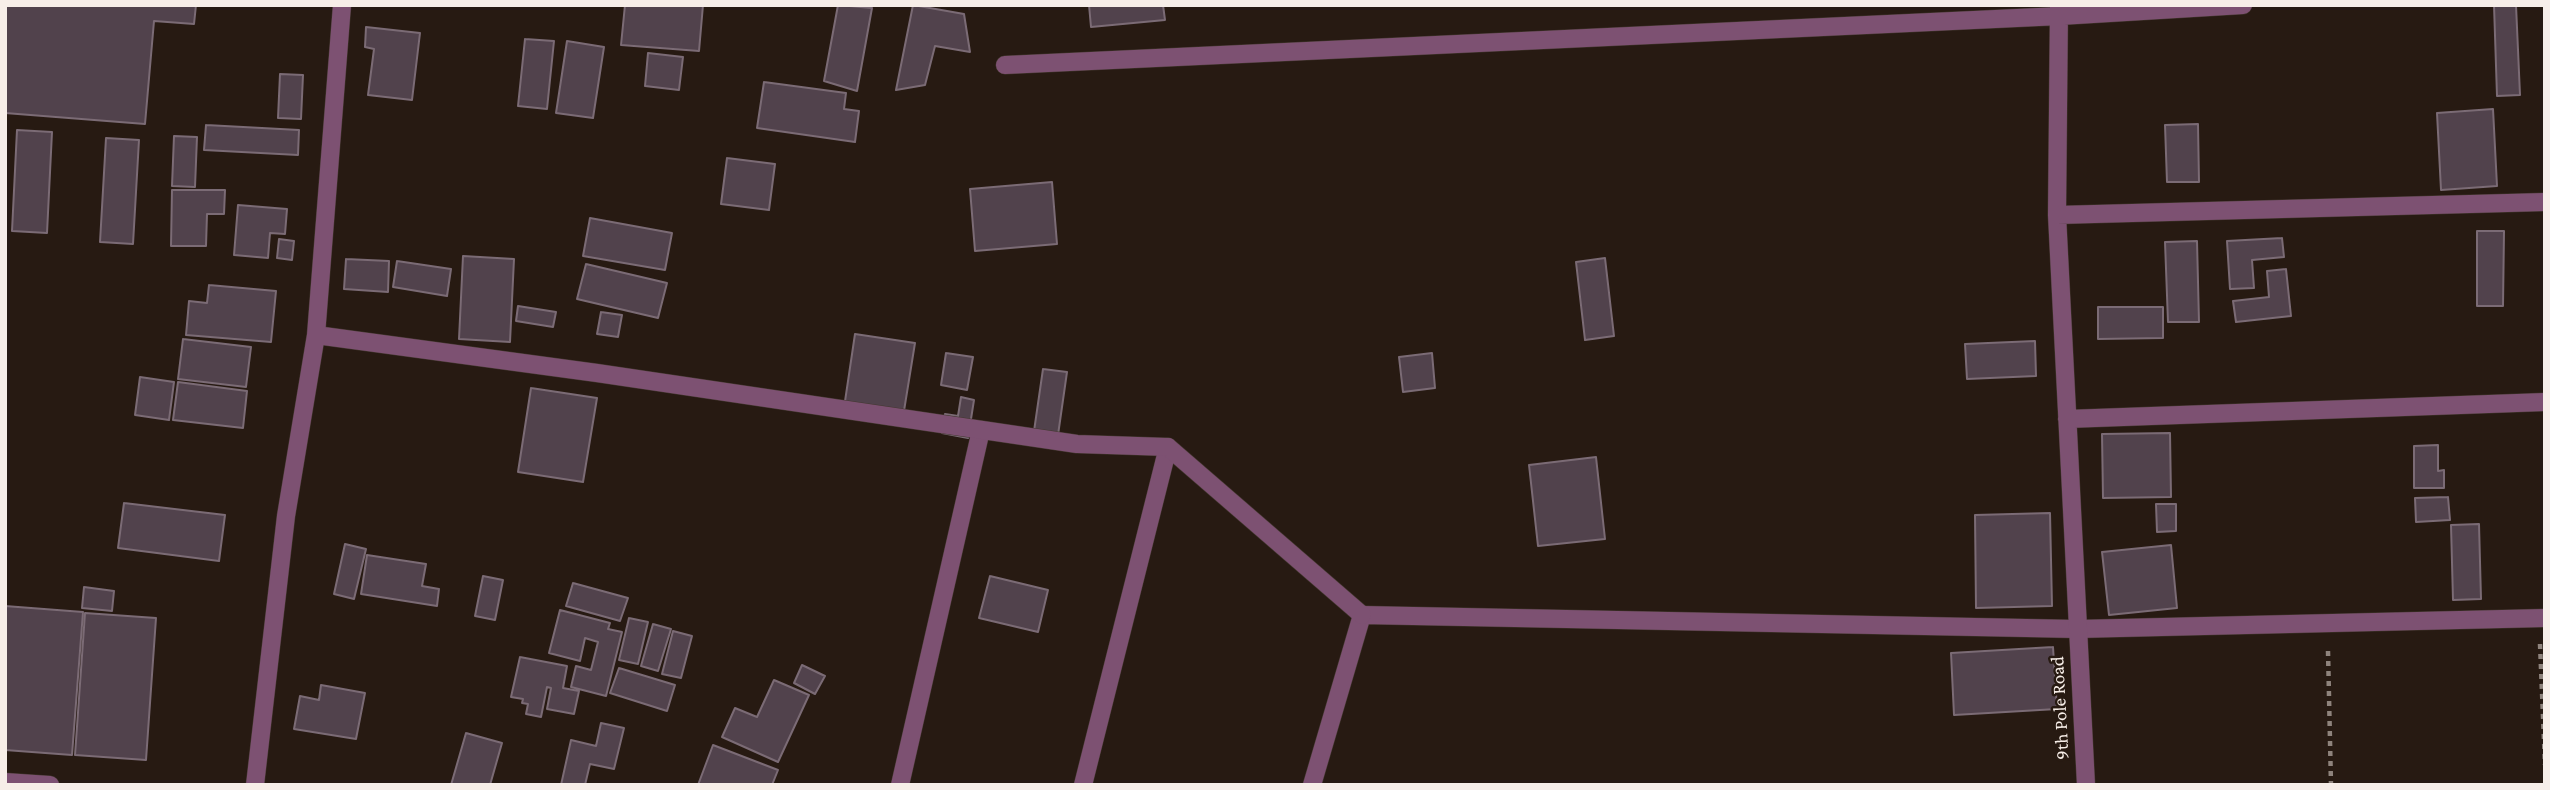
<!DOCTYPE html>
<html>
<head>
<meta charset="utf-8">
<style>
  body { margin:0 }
  #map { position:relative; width:2550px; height:790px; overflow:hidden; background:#271a12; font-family:"Crimson Pro",serif }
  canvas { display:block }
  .frame { position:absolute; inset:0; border:7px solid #f7eee8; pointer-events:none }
</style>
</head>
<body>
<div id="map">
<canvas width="2550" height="790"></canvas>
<div class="frame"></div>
</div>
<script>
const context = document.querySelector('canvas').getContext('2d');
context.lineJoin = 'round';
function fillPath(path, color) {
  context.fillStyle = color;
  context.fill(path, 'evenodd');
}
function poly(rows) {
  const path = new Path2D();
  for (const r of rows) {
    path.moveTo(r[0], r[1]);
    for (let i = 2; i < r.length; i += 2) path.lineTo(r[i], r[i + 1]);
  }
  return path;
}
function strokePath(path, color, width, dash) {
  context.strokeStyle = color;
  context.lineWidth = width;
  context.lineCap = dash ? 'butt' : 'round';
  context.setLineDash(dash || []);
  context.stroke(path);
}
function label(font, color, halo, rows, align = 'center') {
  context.font = font + ' "Crimson Pro",serif';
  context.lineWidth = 5;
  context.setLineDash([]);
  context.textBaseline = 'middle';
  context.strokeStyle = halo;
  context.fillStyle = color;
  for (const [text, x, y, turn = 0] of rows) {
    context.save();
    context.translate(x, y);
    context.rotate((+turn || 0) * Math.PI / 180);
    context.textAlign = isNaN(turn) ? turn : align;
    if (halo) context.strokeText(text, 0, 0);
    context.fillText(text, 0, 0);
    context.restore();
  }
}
const building = poly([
  [5,5,196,5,194,24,154,21,145,124,5,113,5,5],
  [625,5,703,5,699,51,621,45,625,5],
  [838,5,872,8,857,91,824,81,838,5],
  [913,5,964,14,970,52,935,46,925,85,896,90,913,5],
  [1089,5,1163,5,1165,20,1091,27,1089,5],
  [2494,5,2516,5,2520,95,2497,96,2494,5],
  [366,27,420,33,412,100,368,95,374,49,365,47,366,27],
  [525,39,554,41,547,109,518,106,525,39],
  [567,41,604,47,593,118,556,113,567,41],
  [648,53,683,57,679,90,645,86,648,53],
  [280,74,303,75,301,119,278,118,280,74],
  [764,82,846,93,844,109,859,111,855,142,757,128,764,82],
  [2493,109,2497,186,2441,190,2437,113,2493,109],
  [2198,124,2199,182,2167,182,2165,125,2198,124],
  [206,125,299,130,298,155,204,150,206,125],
  [17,130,52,132,47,233,12,231,17,130],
  [174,136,197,137,195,187,172,186,174,136],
  [106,138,139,140,133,244,100,242,106,138],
  [727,158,775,164,769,210,721,204,727,158],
  [1052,182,1057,244,975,251,970,189,1052,182],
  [172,190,225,190,224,214,207,214,206,246,171,246,172,190],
  [238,205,287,209,285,234,270,233,268,258,234,255,238,205],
  [590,218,672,233,665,270,583,256,590,218],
  [2477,231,2504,231,2503,306,2477,306,2477,231],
  [2282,238,2284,257,2252,260,2254,288,2230,289,2227,241,2282,238],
  [279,239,294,241,292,260,277,258,279,239],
  [2197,241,2199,322,2168,322,2165,242,2197,241],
  [463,256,514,259,510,342,459,339,463,256],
  [1605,258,1614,336,1585,340,1576,262,1605,258],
  [346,259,389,261,388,292,344,289,346,259],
  [397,261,451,269,447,296,393,287,397,261],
  [586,264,667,283,658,318,577,299,586,264],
  [2286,269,2291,316,2236,322,2233,301,2269,297,2267,271,2286,269],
  [209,285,276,291,271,342,186,335,189,301,207,303,209,285],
  [518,306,556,312,553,327,516,321,518,306],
  [2098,307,2163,307,2163,338,2098,339,2098,307],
  [601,312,622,315,618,337,597,334,601,312],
  [855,334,915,343,903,417,844,408,855,334],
  [183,339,251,347,246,387,178,379,183,339],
  [2035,341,2036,376,1967,379,1965,344,2035,341],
  [946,353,973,357,967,390,941,385,946,353],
  [1432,353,1435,388,1403,392,1399,357,1432,353],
  [1043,369,1067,372,1056,449,1032,445,1043,369],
  [140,377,174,382,169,420,135,415,140,377],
  [178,382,247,391,243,428,173,420,178,382],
  [531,388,597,398,583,482,518,472,531,388],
  [961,397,974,400,968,438,942,433,945,414,958,416,961,397],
  [2170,433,2171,497,2103,498,2102,434,2170,433],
  [2438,445,2438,471,2444,470,2444,488,2414,488,2414,446,2438,445],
  [1596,457,1605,539,1538,546,1529,465,1596,457],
  [2448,497,2450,520,2416,522,2415,498,2448,497],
  [124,503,225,515,219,561,118,548,124,503],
  [2156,504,2176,504,2176,531,2157,532,2156,504],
  [2050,513,2052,606,1976,608,1975,515,2050,513],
  [2479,524,2481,599,2453,600,2451,525,2479,524],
  [345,544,366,549,354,599,334,594,345,544],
  [2171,545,2177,608,2109,615,2102,552,2171,545],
  [367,555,426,564,422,586,439,589,437,606,361,594,367,555],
  [483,576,503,580,495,620,475,616,483,576],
  [990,576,1048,590,1038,632,979,618,990,576],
  [573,583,628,598,620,621,566,606,573,583],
  [84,587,114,591,112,611,82,608,84,587],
  [5,606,83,612,72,755,5,750,5,606],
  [560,610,610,623,608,629,622,632,606,696,571,687,576,666,591,670,598,642,585,638,580,661,549,653,560,610],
  [85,613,156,618,146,760,75,755,85,613],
  [629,618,648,622,638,664,619,660,629,618],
  [653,624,671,629,658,671,641,666,653,624],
  [673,631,692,636,681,678,662,674,673,631],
  [2053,647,2057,709,1954,715,1951,653,2053,647],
  [520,657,567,666,563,688,579,691,574,714,547,709,551,688,547,687,541,717,526,714,528,704,522,703,523,699,511,697,520,657],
  [802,665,825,676,815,694,794,683,802,665],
  [619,668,675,685,667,711,610,693,619,668],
  [774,680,809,695,778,762,722,737,735,708,757,717,774,680],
  [321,685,365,693,356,739,294,729,300,696,319,700,321,685],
  [601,723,624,728,614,769,590,764,585,785,561,785,571,740,596,746,601,723],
  [466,733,502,743,490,785,451,785,466,733],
  [713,745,778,770,772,785,698,785,713,745]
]);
fillPath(building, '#51424c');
strokePath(building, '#7b6b75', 2);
const service = poly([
  [900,785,981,430],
  [1083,785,1168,447],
  [1312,785,1362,615,2077,629,2545,618]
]);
const minor = poly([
  [2059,5,2057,215,2086,785],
  [1005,65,2060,16,2243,5],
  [2057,215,2545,202],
  [316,335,597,373,1077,444,1168,447,1362,615],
  [2067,419,2545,402],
  [5,782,50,785],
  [255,785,286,516,316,335,342,5]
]);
strokePath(service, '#443830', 19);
strokePath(minor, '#443830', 19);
strokePath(poly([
  [2540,644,2545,765],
  [2328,651,2331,785]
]), '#8e837c', 4.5, [5, 5]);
strokePath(service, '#7d5172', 18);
strokePath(minor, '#7d5172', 18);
label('19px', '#f7eee8', '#271a12', [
  ["9th Pole Road",2060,708,-93]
]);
</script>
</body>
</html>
